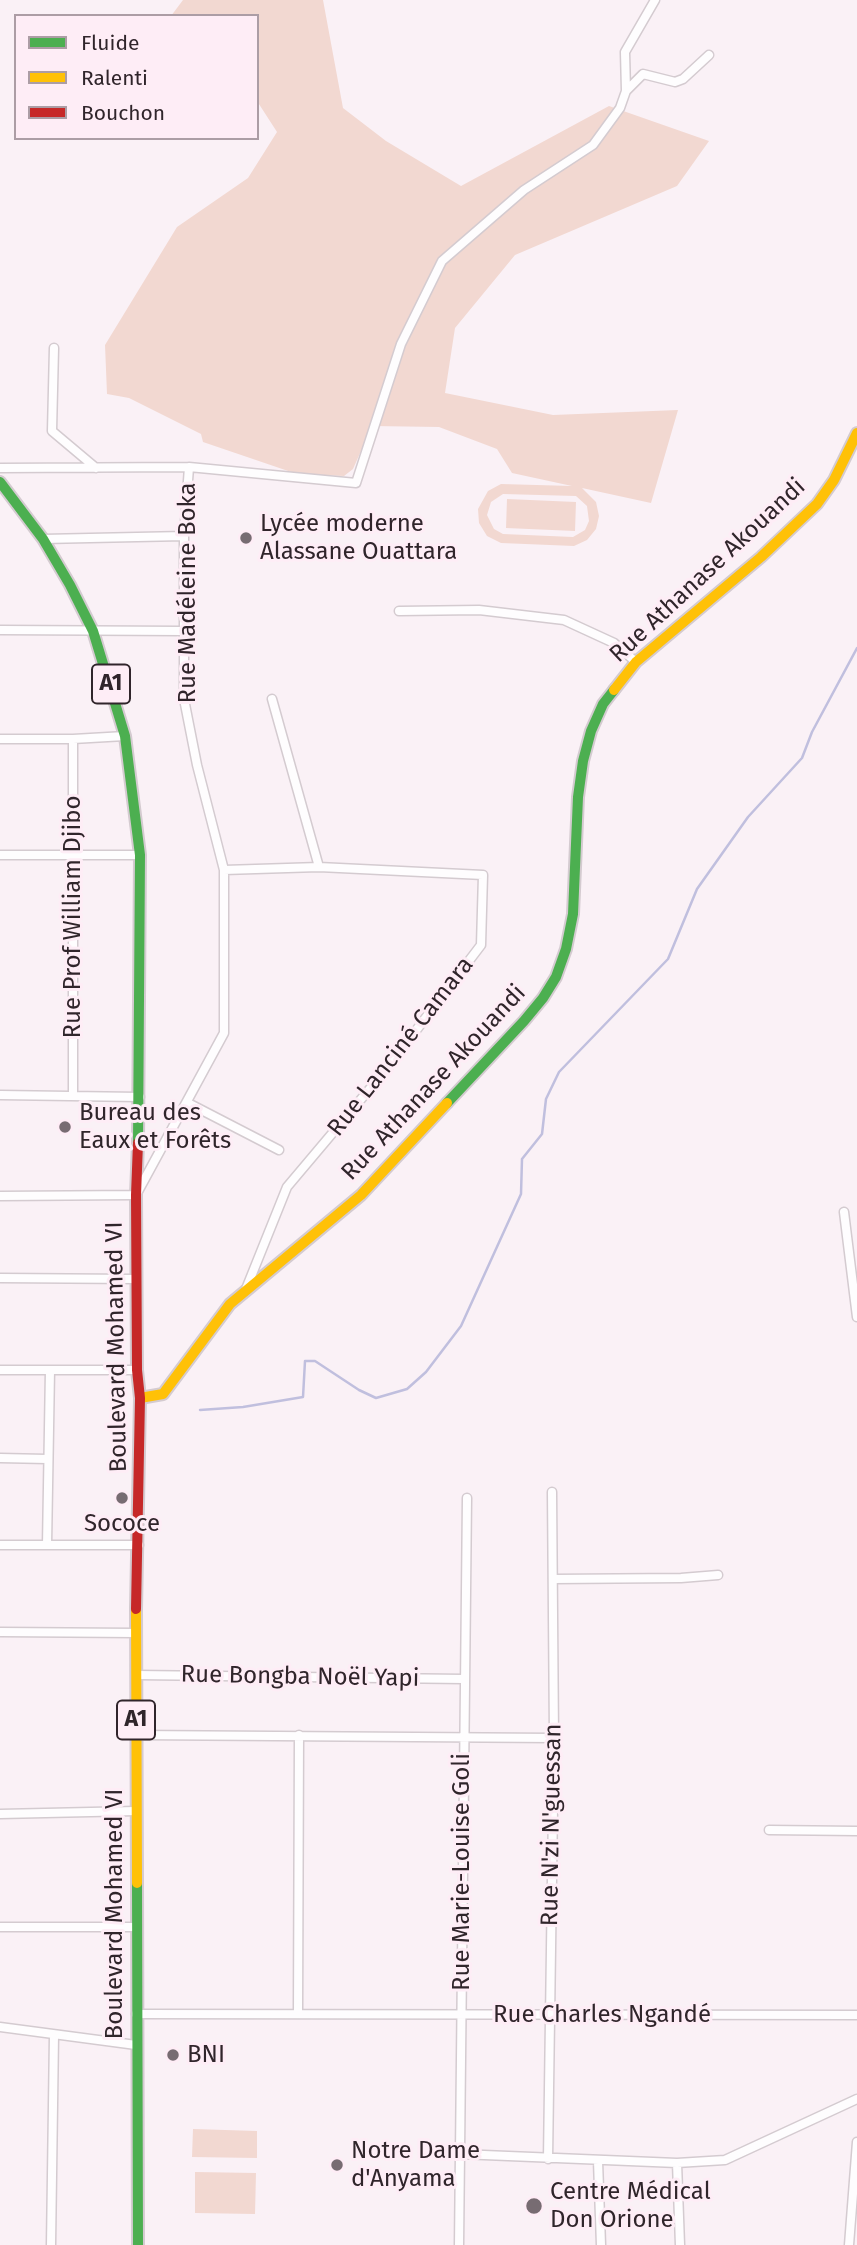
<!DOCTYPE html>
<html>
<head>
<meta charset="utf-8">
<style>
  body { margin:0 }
  #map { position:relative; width:857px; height:2245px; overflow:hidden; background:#faf1f6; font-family:"Fira Sans",sans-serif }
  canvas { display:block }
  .legend { position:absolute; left:14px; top:14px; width:245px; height:126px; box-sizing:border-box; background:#feedf6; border:2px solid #ac9da5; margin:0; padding:9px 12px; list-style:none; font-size:21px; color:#30252b }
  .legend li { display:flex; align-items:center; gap:14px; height:35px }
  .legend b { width:35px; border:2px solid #ac9da5 }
</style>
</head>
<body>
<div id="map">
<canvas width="857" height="2245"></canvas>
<ul class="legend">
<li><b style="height:9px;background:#4caf50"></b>Fluide</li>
<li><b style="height:9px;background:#ffc107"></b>Ralenti</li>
<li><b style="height:9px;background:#c62828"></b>Bouchon</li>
</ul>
</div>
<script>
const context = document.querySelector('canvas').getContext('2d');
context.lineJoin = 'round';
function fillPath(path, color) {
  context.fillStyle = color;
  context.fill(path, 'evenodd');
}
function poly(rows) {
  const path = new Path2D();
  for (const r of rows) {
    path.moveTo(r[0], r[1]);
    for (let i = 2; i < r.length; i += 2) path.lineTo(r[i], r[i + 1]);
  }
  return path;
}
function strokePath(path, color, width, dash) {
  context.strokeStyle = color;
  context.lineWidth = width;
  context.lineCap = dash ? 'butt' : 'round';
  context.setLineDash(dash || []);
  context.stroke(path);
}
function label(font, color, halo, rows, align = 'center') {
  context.font = font + ' "Fira Sans",sans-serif';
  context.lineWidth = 6;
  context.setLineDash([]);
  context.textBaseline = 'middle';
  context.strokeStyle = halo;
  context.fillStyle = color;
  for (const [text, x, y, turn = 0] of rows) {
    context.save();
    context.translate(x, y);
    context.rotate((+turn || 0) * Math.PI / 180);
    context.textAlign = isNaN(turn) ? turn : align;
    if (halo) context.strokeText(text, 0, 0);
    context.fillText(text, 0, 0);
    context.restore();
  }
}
fillPath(poly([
  [183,0,323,0,343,108,386,141,461,186,609,106,709,141,677,186,515,255,455,328,445,393,553,415,678,410,651,503,582,488,596,502,599,516,596,529,587,540,574,546,501,543,487,536,479,523,478,509,488,491,501,484,572,486,512,473,497,449,439,427,372,426,353,469,344,476,297,474,203,442,201,434,129,398,107,394,105,345,177,227,248,178,277,132,257,101,257,16,171,16],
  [503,494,576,496,587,506,589,521,585,530,573,537,503,534,494,529,487,515,491,502],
  [507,499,576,502,575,531,506,528],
  [193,2129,257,2131,257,2158,192,2157],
  [195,2172,256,2173,255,2214,195,2213]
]), '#f2d8d1');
strokePath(poly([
  [200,1410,243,1407,303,1397,305,1361,315,1361,359,1390,376,1398,407,1389,426,1372,461,1326,521,1194,522,1159,542,1134,546,1099,559,1072,668,959,697,889,748,817,802,758,812,732,857,648]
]), '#c0bfde', 2.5);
const street = poly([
  [626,91,643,74,675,82,683,79,709,55],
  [54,348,52,431,96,468],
  [0,468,189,467,356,483,401,344,442,261,524,190,593,145,620,108,626,91,625,52,655,0],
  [43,539,184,536],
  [399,611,479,610,564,620,614,643,636,662],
  [0,630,183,631],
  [272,699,319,867],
  [0,739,73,739,125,736],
  [0,855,140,855],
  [224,870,319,867,483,875,481,945,389,1066,287,1187,246,1289],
  [0,1095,140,1097],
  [73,1095,73,739],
  [188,1103,279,1150],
  [0,1196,136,1195,224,1033,224,870,197,765,184,699,184,536,189,467],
  [844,1212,857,1317],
  [0,1278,137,1279],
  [0,1370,137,1370],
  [0,1458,47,1459],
  [0,1545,139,1545],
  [47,1545,50,1370],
  [553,1579,681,1578,718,1575],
  [0,1632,136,1633],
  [137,1675,464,1679],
  [136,1735,554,1738],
  [0,1814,136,1811],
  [769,1830,857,1831],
  [0,1927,137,1927],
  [298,2013,299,1735],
  [136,2014,857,2015],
  [0,2027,136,2045],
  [460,2154,677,2163,725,2160,857,2099],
  [548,2159,554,1738,552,1492],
  [598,2161,601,2245],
  [677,2163,680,2245],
  [51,2245,54,2035],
  [459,2245,467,1498],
  [849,2245,857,2142]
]);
const fast = poly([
  [0,482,43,539,70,585,93,631,125,736,140,855,138,1143],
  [447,1103,524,1021,543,998,556,977,566,949,573,914,578,797,583,761,591,731,603,704,614,690],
  [137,1883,138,2245]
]);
const slow = poly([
  [614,690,636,662,761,557,817,504,834,480,857,433],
  [140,1398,163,1394,230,1304,361,1195,447,1103],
  [136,1609,137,1883]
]);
const jam = poly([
  [136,1609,140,1398,137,1370,136,1195,138,1143]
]);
strokePath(street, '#d4cbd0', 11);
strokePath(fast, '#d4cbd0', 14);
strokePath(slow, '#d4cbd0', 14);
strokePath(jam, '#d4cbd0', 14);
strokePath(street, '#fefdfe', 8);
strokePath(fast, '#4caf50', 10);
strokePath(slow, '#ffc107', 10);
strokePath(jam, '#c62828', 10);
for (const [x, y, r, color] of [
  [246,538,7,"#776c72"],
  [65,1127,7,"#776c72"],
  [122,1498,7,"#776c72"],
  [173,2055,7,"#776c72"],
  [337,2165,7,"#776c72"],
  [534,2206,9,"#776c72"]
]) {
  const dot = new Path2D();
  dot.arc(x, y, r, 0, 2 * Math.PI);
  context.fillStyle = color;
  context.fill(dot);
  strokePath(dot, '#feedf6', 2.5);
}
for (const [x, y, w] of [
  [111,684,38],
  [136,1720,38]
]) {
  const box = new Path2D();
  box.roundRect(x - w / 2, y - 19.5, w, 39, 5);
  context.fillStyle = '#feedf6';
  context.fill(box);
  strokePath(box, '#30252b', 2);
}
label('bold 23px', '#30252b', null, [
  ["A1",111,684],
  ["A1",136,1720]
]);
label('24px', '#30252b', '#feedf6', [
  ["Lycée moderne",260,524],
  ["Alassane Ouattara",260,552],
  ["Bureau des",79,1113],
  ["Eaux et Forêts",79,1141],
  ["Sococe",122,1524,"center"],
  ["BNI",187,2055],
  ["Notre Dame",351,2151],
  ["d'Anyama",351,2179],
  ["Centre Médical",550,2192],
  ["Don Orione",550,2220]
], 'left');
label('24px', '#30252b', '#feedf6', [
  ["Rue Athanase Akouandi",708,571,-43],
  ["Rue Madéleine Boka",188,593,-90],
  ["Rue Prof William Djibo",73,917,-90],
  ["Rue Lanciné Camara",401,1047,-52],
  ["Rue Athanase Akouandi",434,1083,-47],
  ["Boulevard Mohamed VI",117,1347,-91],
  ["Rue Bongba Noël Yapi",300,1677,1],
  ["Rue N'zi N'guessan",552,1825,-89],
  ["Rue Marie-Louise Goli",462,1872,-90],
  ["Boulevard Mohamed VI",115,1914,-90],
  ["Rue Charles Ngandé",602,2015]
]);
</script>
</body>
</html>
